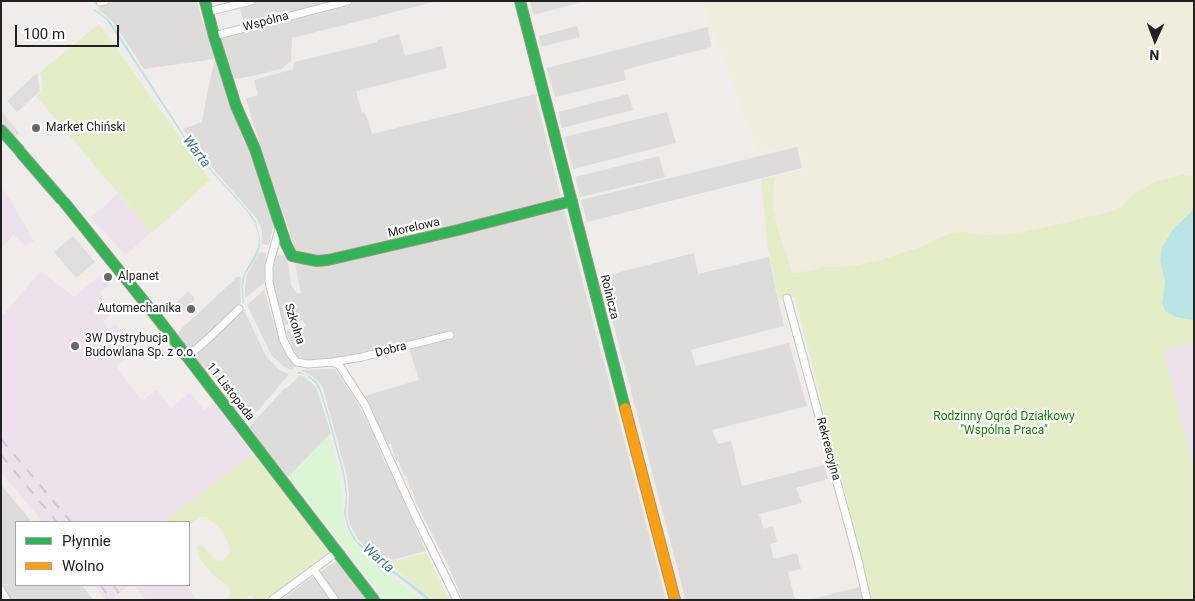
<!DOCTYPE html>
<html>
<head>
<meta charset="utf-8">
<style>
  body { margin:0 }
  #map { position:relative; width:1195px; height:601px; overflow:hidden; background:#efecea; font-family:Roboto,sans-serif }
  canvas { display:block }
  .frame { position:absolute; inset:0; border:2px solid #212121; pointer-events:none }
  .legend { position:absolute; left:15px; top:521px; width:175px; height:65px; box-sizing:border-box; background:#fff; border:1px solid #a6a6a6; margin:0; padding:6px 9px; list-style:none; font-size:15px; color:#212121 }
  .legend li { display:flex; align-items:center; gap:10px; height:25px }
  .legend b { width:25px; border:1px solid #a6a6a6 }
  .north { position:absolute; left:1130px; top:15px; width:50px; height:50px; -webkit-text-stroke:4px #fff; paint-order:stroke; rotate:182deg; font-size:14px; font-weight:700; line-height:20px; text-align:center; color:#212121 }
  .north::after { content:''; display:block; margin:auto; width:18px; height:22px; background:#212121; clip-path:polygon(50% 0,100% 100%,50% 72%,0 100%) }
  .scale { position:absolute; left:15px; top:25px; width:104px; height:22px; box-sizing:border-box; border:2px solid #212121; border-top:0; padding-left:6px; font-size:15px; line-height:18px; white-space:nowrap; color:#212121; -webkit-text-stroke:4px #fff; paint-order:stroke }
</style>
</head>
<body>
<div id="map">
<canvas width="1195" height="601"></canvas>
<div class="frame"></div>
<ul class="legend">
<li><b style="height:6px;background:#30b455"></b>Płynnie</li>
<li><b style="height:6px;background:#ff9f0a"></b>Wolno</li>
</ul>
<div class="north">N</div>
<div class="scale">100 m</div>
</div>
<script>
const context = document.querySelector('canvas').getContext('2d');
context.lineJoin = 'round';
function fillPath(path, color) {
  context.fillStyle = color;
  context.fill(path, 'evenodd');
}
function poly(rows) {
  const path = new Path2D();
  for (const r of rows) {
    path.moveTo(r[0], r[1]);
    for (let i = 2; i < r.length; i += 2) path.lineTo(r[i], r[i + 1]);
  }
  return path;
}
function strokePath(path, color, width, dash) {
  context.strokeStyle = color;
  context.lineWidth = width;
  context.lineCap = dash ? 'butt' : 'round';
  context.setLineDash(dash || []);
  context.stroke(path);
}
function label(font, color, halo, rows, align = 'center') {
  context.font = font + ' Roboto,sans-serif';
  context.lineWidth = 4.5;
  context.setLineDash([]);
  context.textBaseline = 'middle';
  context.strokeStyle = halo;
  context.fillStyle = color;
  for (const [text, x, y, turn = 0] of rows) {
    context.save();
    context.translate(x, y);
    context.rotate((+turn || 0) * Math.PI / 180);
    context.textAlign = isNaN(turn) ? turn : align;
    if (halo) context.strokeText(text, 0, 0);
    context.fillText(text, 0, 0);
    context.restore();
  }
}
fillPath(poly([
  [117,1,197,1,203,24,205,24,215,59,233,110,244,143,247,143,273,220,273,226,269,245,262,244,262,230,257,219,195,148,183,129,202,122,206,99,215,59,144,69,113,22,98,9,101,5],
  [259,1,342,1,245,26,239,6],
  [358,1,438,1,292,38,291,61,281,69,253,76,234,79,221,37,238,32],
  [530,1,586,1,533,15],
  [577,26,580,37,541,47,539,36],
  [708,27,711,47,624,70,626,80,555,97,546,68],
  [399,34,405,56,442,46,447,68,356,91,362,113,364,112,368,120,372,134,535,94,562,202,330,258,296,254,287,223,271,180,246,99,258,95,254,80,293,69,294,62,378,42,377,40],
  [628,94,633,110,562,128,558,112],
  [667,112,676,143,573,169,564,137],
  [797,147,802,168,587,222,581,200],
  [659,156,665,177,580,197,575,177],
  [563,206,603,359,666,600,463,600,446,561,416,503,412,490,410,490,407,477,404,475,398,460,396,461,391,444,388,444,364,396,419,380,409,348,455,336,455,333,400,346,343,358,309,360,298,356,293,349,286,331,306,326,303,320,283,326,273,281,275,260,277,255,287,256,291,285,298,294,301,293,294,260,327,264],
  [260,252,266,253,264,283,245,298,245,289,247,274],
  [694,253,698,274,769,257,776,291,784,326,691,350,696,366,789,343,807,406,712,430,718,444,731,441,742,486,824,465,828,479,796,488,802,503,759,514,764,529,773,526,777,542,770,544,774,559,797,553,801,569,788,572,795,600,685,600,683,590,601,277],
  [236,277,241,277,240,284,241,302,210,333,190,350,177,333,235,279],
  [264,290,278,337,294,366,293,370,284,367,272,356,247,305],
  [243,308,266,356,279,370,289,374,257,412,252,408,248,413,244,409,249,402,236,386,227,393,210,371,207,373,192,355],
  [335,369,355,399,372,431,385,463,388,465,402,496,426,551,384,562,368,550,358,539,350,525,348,515,349,494,347,476,324,392,322,386,318,381,311,375,299,370],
  [299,375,306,378,316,387,331,433,288,477,249,427,285,388,286,389,292,383,294,382],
  [1,485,32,522,16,522,16,585,82,585,93,600,1,600],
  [336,561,366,600,280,600],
  [859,587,863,600,809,600]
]), '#dedcdb');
fillPath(poly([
  [1,184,34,241,25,245,13,235,1,248],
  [118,194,151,232,126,255,91,218],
  [41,271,62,288,74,297,101,275,109,285,100,292,103,296,97,301,109,316,103,321,109,329,116,324,122,332,116,337,122,345,129,340,133,345,124,353,128,357,116,366,142,401,157,390,171,408,190,393,204,410,214,403,253,454,163,522,43,522,1,472,1,313,3,315],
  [1194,342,1194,471,1163,350],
  [94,585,130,585,110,600,106,600],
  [134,585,186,585,197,600,146,600]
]), '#ede1eb');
fillPath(poly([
  [702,1,1194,1,1194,175,1181,175,1154,182,1131,196,1122,206,1112,211,1051,226,1011,234,941,237,926,245,877,261,851,266,826,267,798,273,792,272,790,267,786,252,779,234,773,208,773,189,774,182,778,176,806,170,798,144,757,151]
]), '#f1eddc');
fillPath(poly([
  [99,24,210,180,152,233,36,96,43,90,40,72],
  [1181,175,1194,175,1194,209,1172,230,1167,238,1163,274,1165,282,1162,303,1175,317,1194,320,1194,342,1163,350,1194,471,1194,600,872,600,795,297,778,298,768,249,761,179,778,176,774,182,773,208,779,234,786,252,790,267,792,272,798,273,826,267,851,266,877,261,926,245,941,237,951,233,963,232,985,235,1011,234,1051,226,1112,211,1122,206,1131,196,1154,182],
  [253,454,329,552,265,600,255,600,251,595,245,600,228,600,230,593,228,586,214,576,200,559,197,546,199,545,204,547,216,561,222,560,226,558,229,553,230,549,222,530,213,522,206,517,199,517,193,523,189,523,177,522,166,520],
  [426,553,449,600,434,600,387,563]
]), '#e4eec6');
fillPath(poly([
  [329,435,339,473,345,527,360,552,421,600,385,600,289,477]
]), '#daf6d4');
fillPath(poly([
  [37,73,40,91,17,112,7,101],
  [1,110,19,133,14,137,1,121],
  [73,236,95,262,76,278,54,252],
  [188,291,195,299,181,313,174,305],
  [236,386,249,402,237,412,224,395]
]), '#dfdedd');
fillPath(poly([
  [94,9,108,19,113,25,193,149,250,213,256,222,260,238,260,247,257,256,245,275,243,287,244,303,243,304,241,284,243,277,245,272,255,254,258,247,259,237,255,223,246,210,192,150,112,28,106,19,93,10],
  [1194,209,1194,320,1175,317,1165,311,1162,303,1165,282,1160,261,1162,248,1172,230],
  [298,371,311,377,318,383,321,390,329,416,345,476,347,494,346,515,349,527,357,541,380,561,379,563,359,546,352,537,348,528,344,513,346,496,343,475,328,418,320,392,315,383,306,375,297,373],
  [382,562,420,590,432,600,427,600,396,575,391,573,389,574,389,571,380,564]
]), '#bae5e5');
const street = poly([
  [100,2,105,1],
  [207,12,251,1],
  [214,36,348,1],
  [280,226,269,266,269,282,283,339,291,355,297,362,308,364,333,362,339,365,365,405,414,513,457,600],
  [787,298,858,560,867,600],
  [187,357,210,337,239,309],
  [333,362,362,357,450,335],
  [314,570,335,600],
  [1,590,7,600],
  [272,600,337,552]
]);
const fast = poly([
  [205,1,214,36,236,106,255,149,286,244,292,256,317,261,328,260,458,230,572,201],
  [520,1,625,408],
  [1,130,19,150],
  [21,153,61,199],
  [64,202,159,320,374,600]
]);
const slow = poly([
  [625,408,675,600]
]);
strokePath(street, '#c6c5c4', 9);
strokePath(fast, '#9b9780', 12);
strokePath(slow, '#9b9780', 12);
strokePath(street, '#fdfcfc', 7);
strokePath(fast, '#30b455', 10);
strokePath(slow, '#ff9f0a', 10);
strokePath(poly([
  [1,439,71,522],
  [1,455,57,522],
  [100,585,112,600],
  [113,585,124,600]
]), '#cbcbcb', 2, [10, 10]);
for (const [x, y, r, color] of [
  [36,128,5,"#696867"],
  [108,277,5,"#696867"],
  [191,309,5,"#696867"],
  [75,346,5,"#696867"]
]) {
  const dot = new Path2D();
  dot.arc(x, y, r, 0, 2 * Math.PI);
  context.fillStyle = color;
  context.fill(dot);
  strokePath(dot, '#fff', 2);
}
label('12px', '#212121', '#fff', [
  ["Wspólna",266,22,-15],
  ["Morelowa",414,228,-13],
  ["Rolnicza",609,297,76],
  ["Szkolna",294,324,72],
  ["Dobra",391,350,-14],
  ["11 Listopada",230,392,52],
  ["Rekreacyjna",828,449,75]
]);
label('12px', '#212121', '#fff', [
  ["Market Chiński",46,128],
  ["Alpanet",118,277],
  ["Automechanika",181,309,"right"],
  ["3W Dystrybucja",85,339],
  ["Budowlana Sp. z o.o.",85,353]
], 'left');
label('12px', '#128702', '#fff', [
  ["Rodzinny Ogród Działkowy",1004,417],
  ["\"Wspólna Praca\"",1004,431]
]);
label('italic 14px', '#397d99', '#fff', [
  ["Warta",196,152,52],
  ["Warta",378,559,40]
]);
</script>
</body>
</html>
